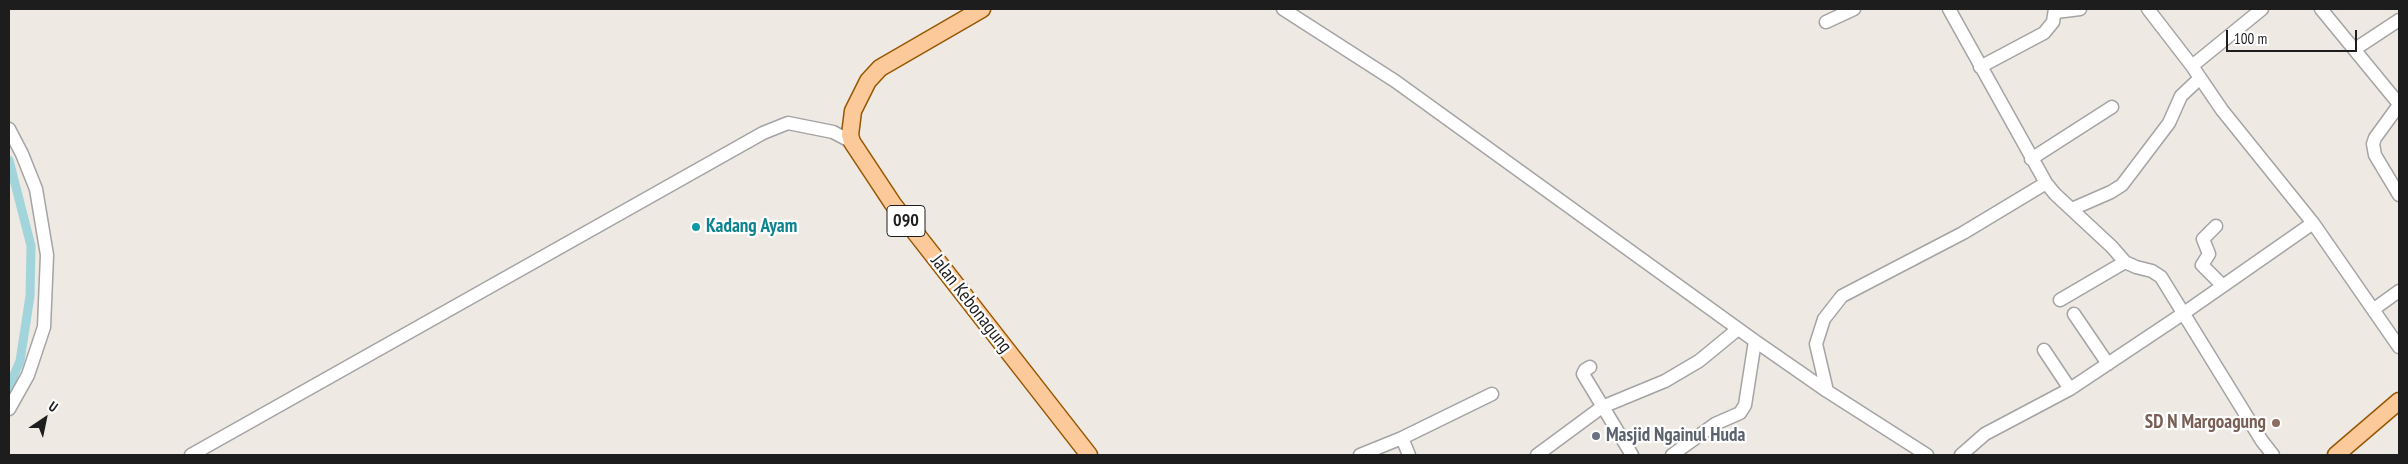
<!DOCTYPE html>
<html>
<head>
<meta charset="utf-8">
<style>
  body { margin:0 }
  #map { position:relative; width:2408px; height:464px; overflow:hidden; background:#eee9e3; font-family:"PT Sans Narrow",sans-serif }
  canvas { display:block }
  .frame { position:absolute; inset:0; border:10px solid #1d1d1d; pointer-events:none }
  .north { position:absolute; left:20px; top:394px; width:50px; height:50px; -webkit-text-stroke:4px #fff; paint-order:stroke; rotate:34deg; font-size:14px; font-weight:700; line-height:20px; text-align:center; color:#1d1d1d }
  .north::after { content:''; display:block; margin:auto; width:18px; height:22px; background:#1d1d1d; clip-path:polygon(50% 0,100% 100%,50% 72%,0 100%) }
  .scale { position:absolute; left:2226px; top:30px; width:131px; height:22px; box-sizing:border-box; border:2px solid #1d1d1d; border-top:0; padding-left:6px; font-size:15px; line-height:18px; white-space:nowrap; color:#1d1d1d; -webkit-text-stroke:4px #fff; paint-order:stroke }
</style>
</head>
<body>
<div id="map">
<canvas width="2408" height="464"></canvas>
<div class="frame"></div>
<div class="north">U</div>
<div class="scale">100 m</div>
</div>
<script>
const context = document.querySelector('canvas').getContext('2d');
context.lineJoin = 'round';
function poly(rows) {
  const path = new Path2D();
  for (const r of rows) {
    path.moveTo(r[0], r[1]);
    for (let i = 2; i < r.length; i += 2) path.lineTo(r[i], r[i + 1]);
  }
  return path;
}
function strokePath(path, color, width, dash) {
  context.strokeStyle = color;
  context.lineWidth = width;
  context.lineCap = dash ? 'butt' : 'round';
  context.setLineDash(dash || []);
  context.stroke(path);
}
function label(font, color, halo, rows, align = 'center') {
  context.font = font + ' "PT Sans Narrow",sans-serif';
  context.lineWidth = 4.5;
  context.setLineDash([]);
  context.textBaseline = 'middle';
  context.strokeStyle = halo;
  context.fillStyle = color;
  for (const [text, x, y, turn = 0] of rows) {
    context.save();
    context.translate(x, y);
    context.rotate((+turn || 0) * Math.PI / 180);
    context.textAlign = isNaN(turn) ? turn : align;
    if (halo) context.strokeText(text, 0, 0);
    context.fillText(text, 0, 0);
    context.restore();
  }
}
strokePath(poly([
  [9,160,31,246,30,296,20,361,9,387]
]), '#a2d4dc', 9);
const minor = poly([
  [1283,9,1395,81,1755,341,1827,391,1927,455],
  [2148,9,2192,66,2222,110,2313,223,2399,347],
  [2321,9,2399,104],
  [2056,12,2080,9],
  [1826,22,1854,9],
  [2355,49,2399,20],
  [2192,66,2262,9],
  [1980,67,2044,33,2053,22,2055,9],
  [2399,105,2375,138,2373,144,2375,155,2399,195],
  [9,129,22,154,36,189,47,255,44,327,28,375,9,409],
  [2031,159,2112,107],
  [2046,183,2055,194,2112,247,2125,262,2136,267,2152,271,2161,277,2262,441,2273,455],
  [2072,209,2111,192,2122,185,2169,123,2181,96,2200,78],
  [2216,226,2203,239,2209,254,2202,265,2223,286],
  [2060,300,2125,262],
  [2374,309,2399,291],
  [2074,314,2108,364],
  [2044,350,2070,389],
  [1590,367,1585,370,1583,374,1632,455],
  [1827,391,1816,344,1824,319,1842,296,1963,233,2046,183,1949,9],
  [1402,438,1409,455],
  [191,455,763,133,788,123,833,132,852,142],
  [1360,455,1402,438,1492,394],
  [1537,455,1602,407,1665,381,1699,361,1738,329],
  [1672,455,1715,424,1740,413,1745,405,1755,341],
  [1961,455,1985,434,2070,389,2184,313,2313,223]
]);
const major = poly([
  [982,9,880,68,868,81,853,111,850,135,852,142,893,204,1089,455],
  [2336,455,2399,401]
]);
strokePath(minor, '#a4a4a4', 15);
strokePath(major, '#965700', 19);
strokePath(minor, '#fff', 12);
strokePath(major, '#fcc99a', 16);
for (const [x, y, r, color] of [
  [696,227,5,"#0f9aa8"],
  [2276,423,5,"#8d6e63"],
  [1596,436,5,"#6b7280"]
]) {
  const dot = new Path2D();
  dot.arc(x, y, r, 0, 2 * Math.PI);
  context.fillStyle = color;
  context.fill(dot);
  strokePath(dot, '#fff', 2);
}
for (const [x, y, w] of [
  [906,221,38]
]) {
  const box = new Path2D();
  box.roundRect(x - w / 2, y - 15.5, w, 31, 4);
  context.fillStyle = '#fff';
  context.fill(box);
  strokePath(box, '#1d1d1d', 1);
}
label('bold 18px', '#1d1d1d', null, [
  ["090",906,221]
]);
label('bold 19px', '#0d838f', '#fff', [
  ["Kadang Ayam",706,227]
], 'left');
label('19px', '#1d1d1d', '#fff', [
  ["Jalan Kebonagung",971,304,52]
]);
label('bold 19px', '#785e54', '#fff', [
  ["SD N Margoagung",2266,423]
], 'right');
label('bold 19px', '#5b616d', '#fff', [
  ["Masjid Ngainul Huda",1606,436]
], 'left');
</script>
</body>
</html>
